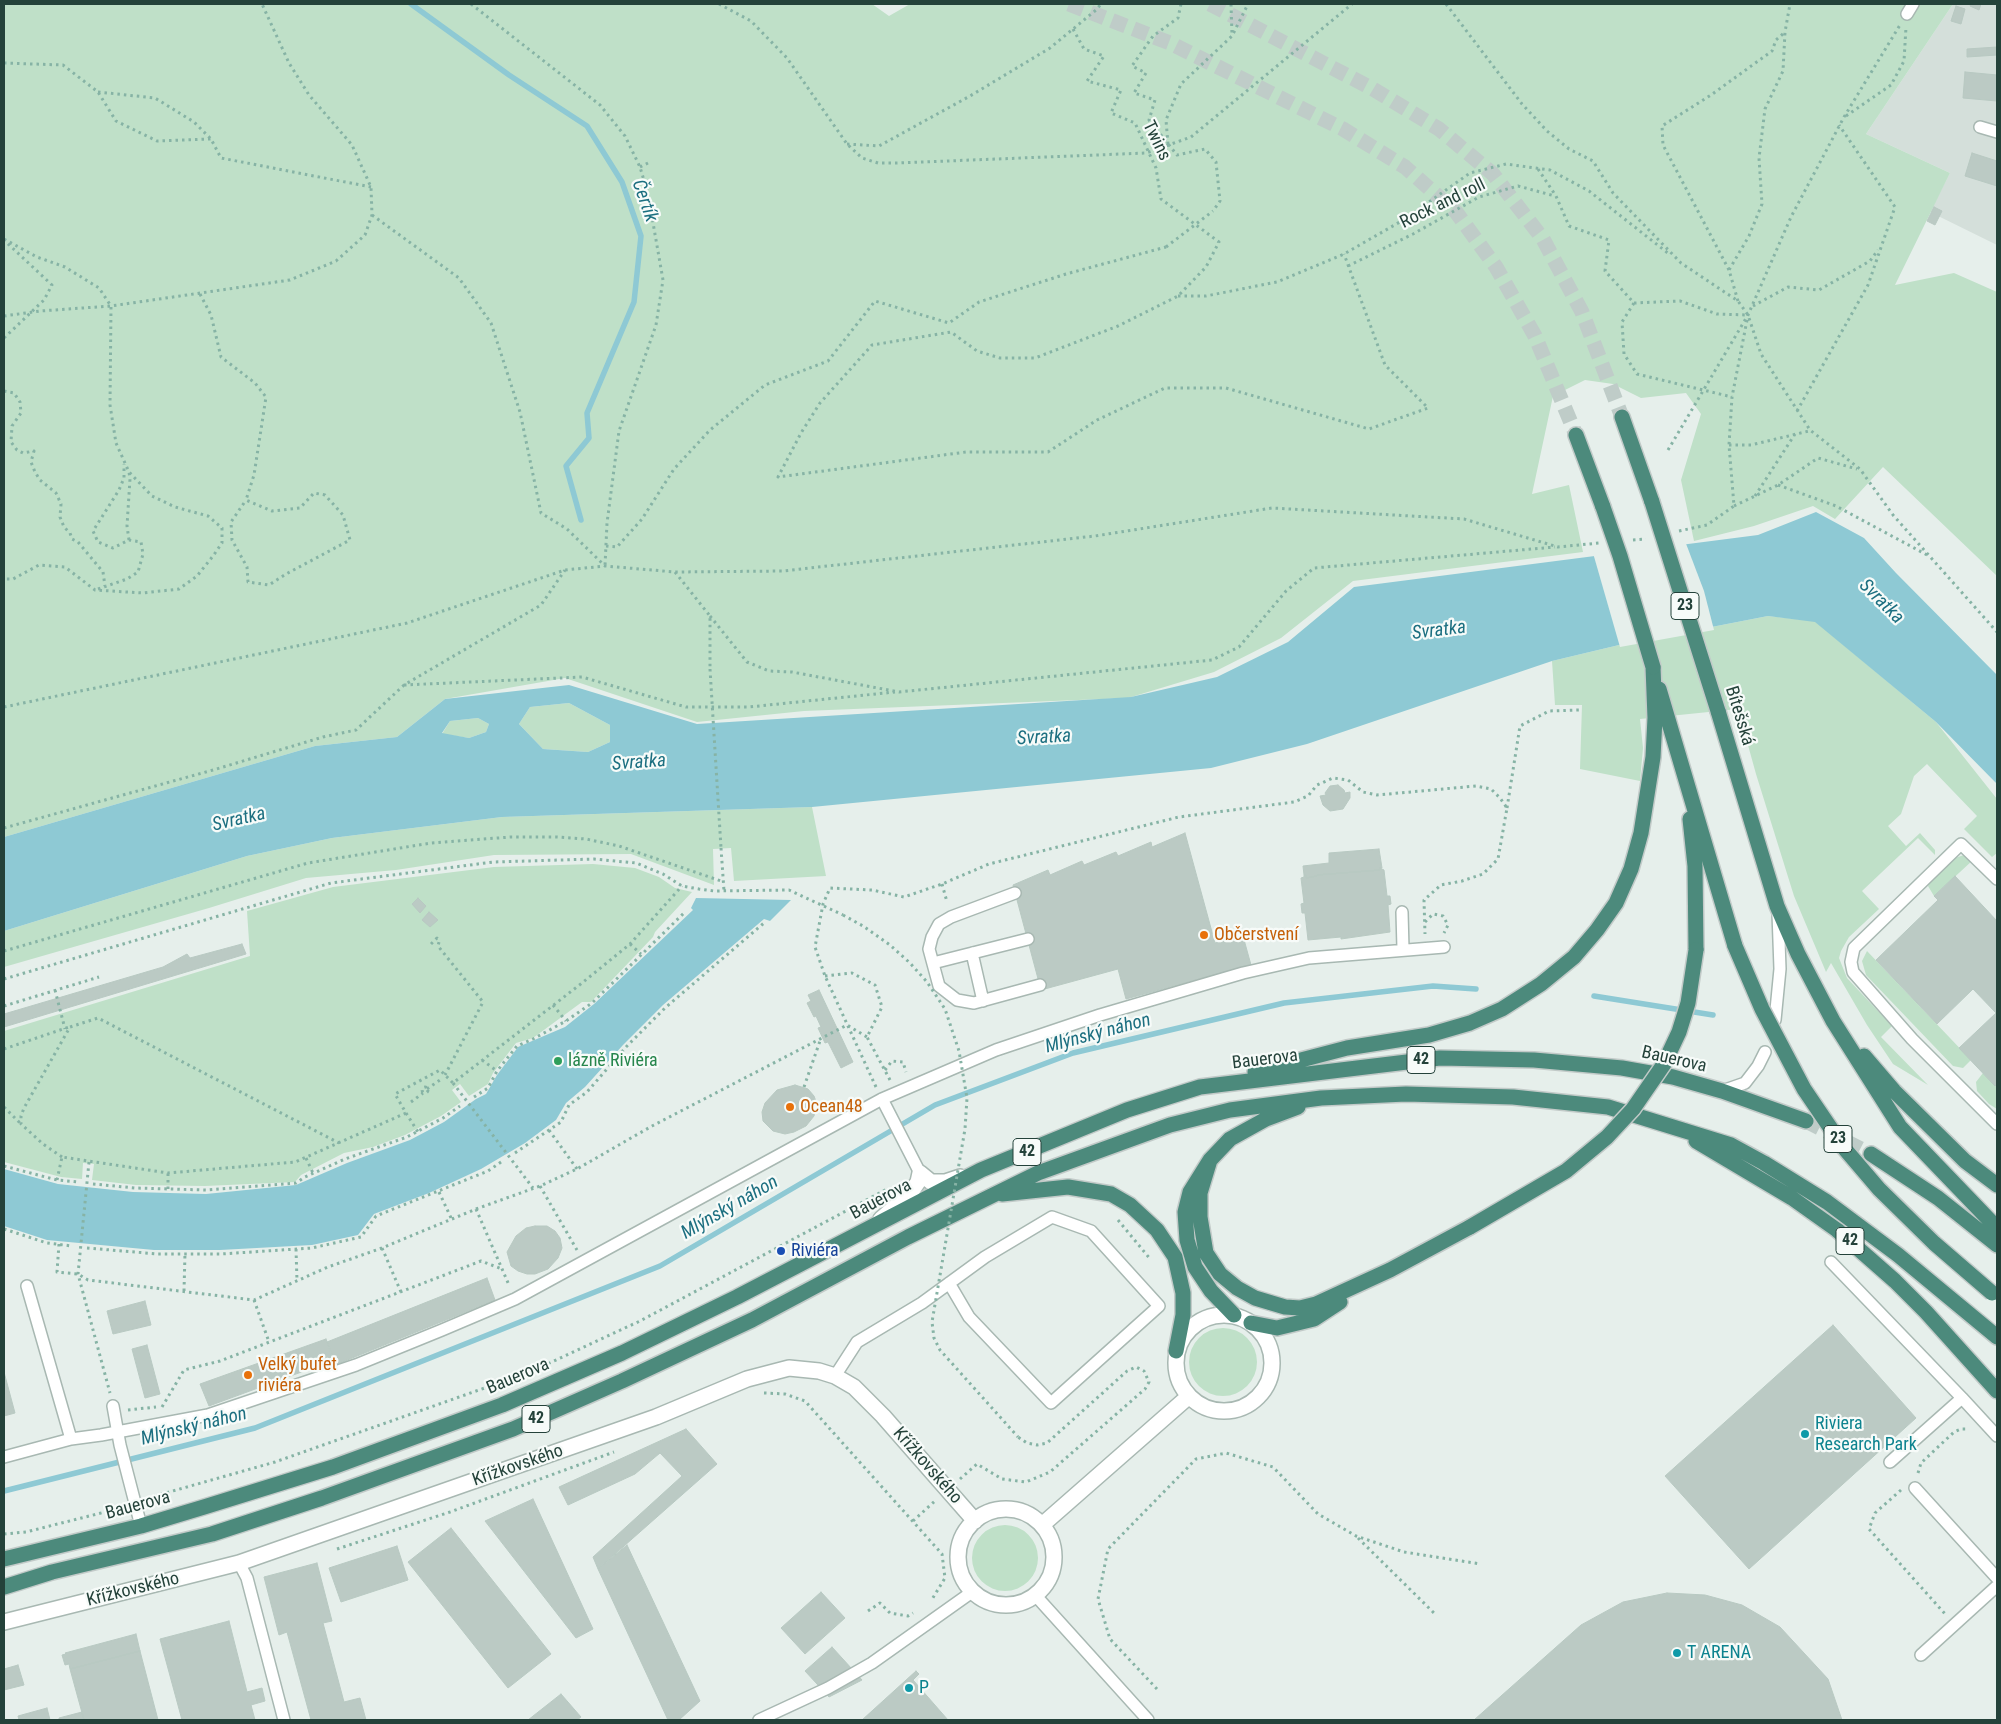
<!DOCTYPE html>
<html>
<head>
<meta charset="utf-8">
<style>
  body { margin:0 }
  #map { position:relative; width:2001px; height:1724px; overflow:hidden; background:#e6efeb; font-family:"Roboto Condensed",sans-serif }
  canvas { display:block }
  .frame { position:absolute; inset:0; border:5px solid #24423a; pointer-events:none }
</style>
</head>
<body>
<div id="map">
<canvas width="2001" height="1724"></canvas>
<div class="frame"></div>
</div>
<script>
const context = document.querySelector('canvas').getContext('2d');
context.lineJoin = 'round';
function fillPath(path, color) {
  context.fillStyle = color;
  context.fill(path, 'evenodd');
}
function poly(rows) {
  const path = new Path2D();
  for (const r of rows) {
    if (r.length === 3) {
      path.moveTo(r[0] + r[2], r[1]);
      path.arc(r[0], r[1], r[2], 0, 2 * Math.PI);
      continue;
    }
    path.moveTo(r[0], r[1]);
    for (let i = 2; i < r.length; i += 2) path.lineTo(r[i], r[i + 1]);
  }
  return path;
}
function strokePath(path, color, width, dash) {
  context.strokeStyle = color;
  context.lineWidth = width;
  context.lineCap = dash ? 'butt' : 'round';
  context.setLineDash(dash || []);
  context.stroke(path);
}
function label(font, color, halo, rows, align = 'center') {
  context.font = font + ' "Roboto Condensed",sans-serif';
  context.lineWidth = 4.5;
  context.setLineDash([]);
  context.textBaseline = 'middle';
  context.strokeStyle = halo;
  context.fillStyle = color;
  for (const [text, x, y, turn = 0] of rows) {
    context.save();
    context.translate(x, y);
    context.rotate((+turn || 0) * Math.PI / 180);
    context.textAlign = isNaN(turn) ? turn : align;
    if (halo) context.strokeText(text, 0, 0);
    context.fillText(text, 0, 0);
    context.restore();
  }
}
fillPath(poly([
  [1953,4,1997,4,1997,245,1930,212,1950,173,1866,134]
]), '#d4dfda');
fillPath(poly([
  [4,4,872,4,889,16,910,4,1953,4,1866,134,1950,173,1895,285,1954,273,1997,292,1997,576,1883,467,1835,519,1813,506,1754,526,1694,541,1681,480,1701,414,1686,393,1641,398,1613,384,1585,380,1553,396,1532,494,1569,485,1583,552,1353,581,1281,638,1214,672,1128,698,804,711,697,722,565,678,445,699,397,737,315,746,4,837],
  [1768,616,1815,621,1936,722,1997,799,1997,853,1992,857,1964,829,1977,816,1927,764,1914,776,1901,814,1888,826,1906,846,1920,833,1935,850,1935,855,1918,838,1862,891,1879,909,1849,937,1841,951,1839,958,1847,978,1892,1026,1881,1037,1928,1085,1893,1064,1867,1025,1831,963,1826,972,1794,896,1756,774,1738,709,1640,719,1643,748,1640,781,1580,769,1582,705,1555,705,1552,661,1619,645],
  [569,703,610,725,610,742,588,752,543,749,519,724,530,707],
  [478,718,489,724,486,732,469,738,442,734,450,721],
  [812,807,826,876,734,881,731,848,713,849,714,885,631,854,494,855,396,870,306,878,209,908,4,967,4,931,247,856,332,838,502,817],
  [1964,855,1973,860,1934,896,1928,886,1931,879,1952,859],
  [593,864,635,868,659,877,675,888,692,892,655,932,653,937,591,1002,582,1002,533,1038,516,1043,493,1073,488,1084,469,1096,460,1084,452,1090,461,1102,441,1116,405,1135,373,1147,344,1153,301,1175,295,1182,205,1186,136,1185,92,1180,94,1164,83,1163,82,1179,61,1177,4,1162,4,1031,250,956,247,911,333,887,494,867],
  [1867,951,1971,1060,1963,1068,1953,1066,1866,975,1862,961],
  [1983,1073,1995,1085,1997,1084,1997,1109,1989,1104,1977,1091,1976,1082],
  [1223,1362,34],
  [1005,1558,33]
]), '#bfe0c8');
fillPath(poly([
  [1816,512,1864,538,1896,573,1997,675,1997,784,1936,722,1815,622,1768,616,1619,645,1552,661,1307,744,1211,768,812,807,502,817,332,838,247,856,4,931,4,837,315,746,397,737,445,699,569,685,697,724,1131,697,1217,677,1288,642,1354,587,1758,535],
  [569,703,610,725,610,742,588,752,543,749,519,724,530,707],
  [478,718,489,724,486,732,469,738,442,733,450,721],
  [696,898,791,900,770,921,764,919,663,1005,623,1045,585,1087,566,1103,556,1120,525,1143,481,1169,429,1193,374,1214,358,1235,312,1245,220,1250,154,1250,47,1240,4,1226,4,1169,58,1184,133,1192,206,1194,296,1185,347,1163,410,1140,444,1122,476,1099,486,1094,497,1075,518,1047,565,1027,594,1004,693,910,691,908]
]), '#8ec9d4');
fillPath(poly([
  [1685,541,1704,591,1714,630,1620,647,1593,553]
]), '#e6efeb');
strokePath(poly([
  [411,4,509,75,587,126,622,182,641,236,634,302,587,413,589,438,566,466,581,520],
  [1594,996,1713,1015],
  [4,1491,255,1428,660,1266,935,1105,1073,1053,1284,1003,1433,986,1476,989]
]), '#8ec9d4', 5.5);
const building = poly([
  [1971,4,1981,4,1979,10,1970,6,1971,4],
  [1956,6,1965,9,1961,24,1951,21,1956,6],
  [1997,47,1997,55,1967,57,1967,49,1997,47],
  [1965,72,1997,75,1997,101,1963,98,1965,72],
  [1972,153,1997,161,1997,186,1965,176,1972,153],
  [1934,207,1942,211,1935,225,1927,221,1934,207],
  [1338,785,1344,790,1345,793,1350,792,1350,798,1343,809,1330,811,1323,805,1320,796,1326,795,1325,793,1330,786,1338,785],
  [1185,833,1215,943,1243,936,1251,965,1126,999,1118,969,1041,990,1013,885,1048,870,1050,875,1082,861,1084,865,1116,852,1118,856,1151,842,1152,847,1185,833],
  [1379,849,1382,868,1380,868,1380,870,1317,875,1317,876,1306,878,1306,875,1304,875,1303,866,1329,863,1329,853,1379,849],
  [1380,868,1384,870,1387,896,1390,896,1391,904,1388,905,1390,932,1341,939,1341,937,1308,940,1305,913,1302,913,1301,904,1304,903,1301,878,1304,877,1304,875,1306,875,1306,878,1317,876,1317,875,1380,870,1380,868],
  [1955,876,1997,921,1997,1084,1995,1086,1959,1048,1996,1013,1973,989,1937,1024,1876,960,1938,900,1934,896,1955,876],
  [418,898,426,906,420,913,412,904,418,898],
  [429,912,438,920,430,927,422,920,429,912],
  [242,944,246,954,4,1027,4,1014,163,967,187,954,190,958,242,944],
  [819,990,853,1062,841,1068,828,1042,825,1043,818,1028,821,1027,816,1016,814,1017,807,1003,811,1001,808,995,819,990],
  [795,1085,808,1089,814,1096,817,1104,814,1116,806,1126,794,1132,785,1134,773,1131,763,1121,762,1112,765,1103,777,1090,795,1085],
  [535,1226,547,1226,555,1231,560,1238,562,1248,558,1258,548,1269,535,1274,527,1274,518,1271,511,1266,507,1252,516,1236,526,1228,535,1226],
  [487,1278,495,1300,335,1365,327,1342,487,1278],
  [145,1301,151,1325,113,1334,107,1311,145,1301],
  [1833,1325,1916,1418,1749,1569,1665,1476,1833,1325],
  [326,1339,334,1360,209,1406,200,1384,326,1339],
  [147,1345,160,1394,145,1398,132,1349,147,1345],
  [4,1372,15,1413,4,1416,4,1372],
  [686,1429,717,1464,598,1569,593,1557,682,1476,660,1453,635,1474,568,1505,559,1487,686,1429],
  [533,1499,593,1629,576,1638,485,1521,533,1499],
  [451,1528,551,1654,508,1688,408,1562,451,1528],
  [627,1545,700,1701,679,1720,668,1720,598,1569,627,1545],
  [397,1546,408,1580,341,1602,329,1568,397,1546],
  [317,1563,332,1621,323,1623,344,1702,360,1698,366,1720,311,1720,287,1632,279,1635,264,1577,317,1563],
  [821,1592,845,1618,805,1654,781,1628,821,1592],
  [1667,1593,1705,1595,1742,1605,1780,1627,1828,1679,1842,1720,1474,1720,1581,1625,1623,1602,1667,1593],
  [229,1621,247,1692,262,1688,265,1701,251,1705,255,1720,182,1720,160,1639,229,1621],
  [136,1634,140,1651,70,1669,69,1664,65,1665,62,1655,66,1654,65,1653,136,1634],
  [832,1647,862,1680,829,1697,805,1671,832,1647],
  [140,1651,158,1720,84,1720,70,1669,140,1651],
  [18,1665,24,1685,4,1690,4,1669,18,1665],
  [916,1671,919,1674,913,1680,948,1720,862,1720,916,1671],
  [561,1694,581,1717,577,1720,528,1720,561,1694],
  [47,1708,50,1720,19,1720,18,1716,47,1708],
  [82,1712,84,1720,59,1720,59,1718,82,1712]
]);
fillPath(building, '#bbcac4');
strokePath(building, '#b8c9c2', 1);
strokePath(poly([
  [1069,4,1170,43,1343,129,1405,167,1456,212,1496,267,1535,336,1576,435],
  [1210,4,1373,89,1439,129,1493,174,1543,239,1582,312,1622,417],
  [1806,1121,1871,1154]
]), '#bfccc8', 15, [15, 8]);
const service = poly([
  [1907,14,1913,4],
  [1980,127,1997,132],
  [1997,879,1961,844,1854,948,1851,962,1853,972,1912,1039,1997,1124],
  [1015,893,951,917,939,924,932,937,929,949,939,986,957,1000,974,1003,1040,985],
  [1402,912,1403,949],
  [972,953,983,1001],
  [933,963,1028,939],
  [1775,1020,1780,969,1778,913],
  [1722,1091,1745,1083,1758,1066,1765,1052],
  [882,1099,920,1173],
  [1831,1262,1962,1398,1997,1436],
  [27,1286,71,1439],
  [835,1376,857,1342,922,1303,985,1257,1052,1217,1091,1231,1159,1306,1051,1403,969,1317,949,1283],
  [113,1406,120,1445,141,1526],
  [4,1457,71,1439,101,1435,208,1415,356,1365,442,1330,515,1299,882,1099,996,1050,1100,1015,1243,973,1309,958,1444,947],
  [1890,1462,1962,1398],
  [1915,1488,1997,1578],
  [239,1563,247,1578,284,1720],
  [1036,1596,1148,1720],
  [1921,1655,1997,1586],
  [759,1720,828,1688,872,1663,972,1592]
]);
const minor = poly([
  [881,1219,909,1195,918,1182,920,1173,931,1182,945,1182,960,1177],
  [1224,1363,48],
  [1006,1557,48],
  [1042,1525,1188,1397],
  [4,1622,239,1563,656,1417,747,1379,789,1368,819,1371,835,1376,854,1387,883,1416,975,1521]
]);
const trunk = poly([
  [1622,417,1652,502],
  [1576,435,1603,507],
  [1659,689,1735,946],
  [1718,711,1777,906,1798,954,1833,1021,1900,1127,1997,1228],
  [1690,819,1695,866,1696,950],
  [1864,1056,1894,1091,1965,1161,1997,1185],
  [1255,1072,1347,1048,1429,1035,1470,1023,1502,1009,1541,984,1574,957,1597,930,1616,903,1631,869,1641,833,1653,757,1655,718,1653,667],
  [1696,1141,1792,1198,1837,1230,1895,1281,1926,1312,1997,1391],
  [1871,1154,1938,1198,1997,1245],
  [1210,1160,1200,1193,1200,1217,1206,1253,1220,1274,1237,1288,1255,1298,1285,1307,1300,1308,1316,1304,1390,1270,1470,1227],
  [1002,1194,1068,1187,1111,1194,1130,1205,1157,1230,1175,1257,1183,1293,1183,1315,1176,1351],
  [1234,1315,1211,1291,1195,1267,1187,1240,1185,1212,1190,1192,1210,1160,1230,1139,1266,1119,1298,1107],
  [1251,1323,1277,1328,1314,1319,1340,1302],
  [4,1559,141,1526,204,1507,333,1467,502,1405,622,1353,737,1297,981,1170,1127,1110,1200,1087,1440,1058,1534,1060,1622,1068,1673,1077,1722,1091,1806,1121],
  [4,1587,52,1572,212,1534,322,1498,513,1429,622,1381,752,1320,908,1237,1038,1173,1170,1125,1230,1110,1321,1098,1406,1094,1513,1097,1608,1107,1731,1145,1764,1163,1827,1202,1898,1255,1997,1337]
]);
strokePath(service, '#a8b8b2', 14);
strokePath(minor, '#a8b8b2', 18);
strokePath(trunk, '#c2cac8', 18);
strokePath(poly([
  [471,4,600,105,625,136,640,167,648,194,663,280,656,325,619,431,607,523,605,566],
  [719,4,751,21,787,58,847,144,862,158,878,163,897,163,1146,153,1191,137,1352,4],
  [1181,4,1178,18,1153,36,1132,66,1146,73,1134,93,1155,100,1149,120,1177,155,1205,149,1216,162,1220,201,1213,211],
  [1231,4,1232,35],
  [1446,4,1522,104,1547,131,1569,149,1593,161,1613,193,1681,263,1738,301,1748,315,1761,354,1810,430,1860,469,1893,515,1997,632],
  [1073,29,1084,49,1104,56,1087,81,1121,90,1111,113,1135,123,1156,168,1161,199,1219,242,1206,267,1178,296,1118,326,1035,358,1000,358,977,351,951,332,872,345,820,403,801,433,778,477,966,452,1048,452,1097,420,1165,388,1226,388,1369,429,1428,408,1385,365,1344,254],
  [4,63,63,65,98,92,116,121,157,141,211,139],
  [98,92,155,98,194,122,211,139,221,158,371,187],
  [1846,116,1891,85,1904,61,1906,27],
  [847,144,879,146,970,96,1050,48,1096,10,1101,4],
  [1168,144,1166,120,1181,84,1232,36,1248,4],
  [640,167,648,163],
  [1538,169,1556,196,1569,226,1609,240,1605,271,1634,303,1622,322,1624,354,1637,374,1732,397],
  [372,215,459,278,491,323,520,412,541,513,567,529,605,566],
  [4,239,37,257,65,267,99,288,111,306,110,405,116,443,129,472,152,496,175,507,208,516,222,528,222,543,213,556,197,576,179,589,143,593,95,590,65,567,39,565,13,579,4,579],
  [1348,266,1413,234,1479,197,1518,186,1555,196],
  [1729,270,1663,145,1662,126,1711,95,1772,51,1776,40,1785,32],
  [200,294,211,315,221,357,255,383,266,397,254,475,246,500,272,511,300,508,314,493,325,495,343,515,350,540,286,574,269,585,248,582,247,567,232,540,231,522,246,500],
  [1178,296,1206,296,1277,282,1344,254,1405,219,1470,173,1506,164,1550,170,1589,191,1669,254],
  [1738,301,1729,270,1749,236,1762,204,1759,158,1765,109,1783,71,1785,32,1790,4],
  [1634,303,1680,301,1717,314,1748,315],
  [1753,306,1788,287,1819,290,1870,261,1878,250],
  [4,316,40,311,111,306,290,280,336,261,365,235,372,215,371,187,352,145,309,95,289,63,262,4],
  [4,338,44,300,52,285,6,242],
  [4,391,14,393,20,402,21,413,12,426,11,442,17,450,23,453,34,451,31,462,35,472,40,480,56,493,61,504,60,517,64,527,70,533,72,539,78,542,103,572,105,586],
  [1797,411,1868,285,1895,207,1839,125],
  [1729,445,1751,445,1809,431],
  [1668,450,1748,315,1791,217,1844,117,1900,25],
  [1778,485,1836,506,1929,556],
  [1755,496,1795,434],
  [1734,506,1778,485,1818,458,1857,469],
  [1679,531,1707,525,1734,506,1729,445,1732,397,1748,315],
  [129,540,127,526,130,479,129,472],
  [1633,540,1646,539],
  [606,546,617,547,642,519,674,469,710,430,765,385,828,361,875,301,949,323,979,302,1066,274,1166,247],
  [675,572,710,616,710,669],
  [98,589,127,579,138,572,143,554,141,542,129,540,113,548,98,542,93,531,119,490,124,478,124,464],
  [710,616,747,662,769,671,792,672,899,692,1212,660,1239,647,1286,591,1314,568,1555,547],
  [404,685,582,677,686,707,749,707,895,692],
  [4,707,407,623,565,570,605,566,675,572,783,571,1095,536,1272,508,1464,519,1558,547,1599,543],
  [1507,808,1520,726,1549,711,1579,710],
  [4,828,213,770,323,737,356,730,404,685,541,605,565,570],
  [721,848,724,891],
  [942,884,947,902],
  [1425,922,1433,914,1443,916,1448,925,1444,933],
  [431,944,437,938,439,942,438,946,483,1002,445,1075],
  [630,944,641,954],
  [4,951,308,863,431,843,511,837,557,837,586,839,619,846,724,882],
  [825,976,852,973,875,985,882,1007,867,1037,890,1080],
  [4,979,331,883,493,862,594,859,636,863,663,874,682,886,699,889,714,891,789,890,843,915],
  [55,990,65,1029],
  [553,1005,566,1021],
  [4,1006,99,977],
  [4,1049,69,1027],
  [482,1060,497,1071],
  [885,1070,892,1061,903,1062,906,1072],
  [453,1083,533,1188],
  [425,1090,3],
  [804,1087,821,1038],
  [876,1087,825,976,815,947,823,904,830,888,872,890,904,897,942,884,989,864,1179,817,1294,802,1308,796,1317,785,1333,778,1348,780,1363,792,1377,795,1476,786,1491,789,1500,798,1507,808,1498,859,1483,874,1462,881,1441,885,1424,900,1425,934],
  [427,1089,440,1080],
  [474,1097,488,1088,497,1071,517,1046,533,1039,566,1021,592,1003,685,912],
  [411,1102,423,1093],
  [4,1107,21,1124],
  [406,1113,418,1132],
  [549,1130,577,1169],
  [515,1153,561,1122,569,1105,587,1092,626,1047,665,1008,764,923],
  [62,1157,43,1144,21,1124,21,1116,24,1108,70,1027,98,1018,339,1143],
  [306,1158,313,1173],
  [89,1162,78,1274,110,1393],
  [4,1166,57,1180,79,1182],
  [57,1180,62,1157,168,1173,295,1162,406,1113,395,1094,440,1070,453,1083,582,983,630,944,682,886],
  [93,1184,135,1188,206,1190,296,1183,305,1177,345,1159,407,1137,443,1118,460,1106],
  [540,1186,577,1250],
  [168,1189,168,1173],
  [439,1192,452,1220],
  [476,1209,509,1285],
  [1118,1220,1151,1260],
  [4,1229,47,1243,72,1246],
  [59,1244,57,1272,78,1274,88,1280,254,1300,328,1267,382,1248,476,1209,540,1186,577,1169,652,1126,847,1025,867,1037],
  [87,1248,158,1254,221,1254,312,1248,361,1237,376,1216,488,1171,504,1160],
  [382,1248,401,1292],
  [296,1249,297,1281],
  [184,1291,185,1253],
  [254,1300,269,1342],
  [764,1393,785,1394,805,1401,942,1554,945,1578,931,1601],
  [162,1407,184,1370,220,1361,481,1261,502,1269],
  [128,1410,156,1407],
  [1918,1473,1921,1463,1954,1432,1961,1429,1967,1429],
  [960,1479,977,1464,1002,1479,1026,1482,1050,1472,1145,1389,1149,1382,1144,1371,1136,1367,1127,1371,1047,1443,1037,1445,1027,1443,1018,1437],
  [1901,1490,1875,1513,1869,1529,1946,1615],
  [148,1498,275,1462,530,1372,640,1321,887,1189],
  [913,1521,936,1500],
  [4,1534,26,1532,109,1511,121,1504],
  [1358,1538,1435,1614],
  [337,1549,450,1512,614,1452],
  [868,1611,880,1603,890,1613,908,1616,913,1613],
  [1157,1689,1110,1639,1098,1599,1108,1549,1196,1459,1226,1453,1273,1467,1318,1514,1356,1536,1404,1552,1481,1564]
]), '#86b3a5', 3, [2.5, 4]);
strokePath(service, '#fff', 11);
strokePath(minor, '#fff', 15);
strokePath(trunk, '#4c8a7c', 15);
const trunkBridge = poly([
  [1652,502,1718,711],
  [1603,507,1620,556,1653,667],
  [1735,946,1762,1009,1804,1089,1844,1148,1879,1189,1934,1243,1992,1293],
  [1470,1227,1566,1171,1607,1137,1633,1109,1664,1064,1679,1032,1688,1003,1696,950]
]);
strokePath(trunkBridge, '#c2cac8', 18, []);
strokePath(poly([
  [1166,247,1213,211],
  [710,669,721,848],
  [843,915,863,926,890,945,910,963,927,982,945,1009,959,1051,967,1098,965,1129,932,1322,934,1338,940,1350,1018,1437]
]), '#86b3a5', 3, [2.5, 4]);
strokePath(trunkBridge, '#4c8a7c', 15);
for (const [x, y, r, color] of [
  [1204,935,5,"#e8710a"],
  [558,1061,5,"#2e9e5b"],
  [790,1107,5,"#e8710a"],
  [781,1251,5,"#1a4fb4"],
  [248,1375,5,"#e8710a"],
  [1805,1434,5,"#0f9aa8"],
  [1677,1653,5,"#0f9aa8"],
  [909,1688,5,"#0f9aa8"]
]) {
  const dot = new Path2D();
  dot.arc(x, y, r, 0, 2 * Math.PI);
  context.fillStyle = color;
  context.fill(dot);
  strokePath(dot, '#f7fbf9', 2);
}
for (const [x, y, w] of [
  [1685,606,28],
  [1421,1060,28],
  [1838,1139,28],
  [1027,1152,28],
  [1850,1241,28],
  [536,1419,28]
]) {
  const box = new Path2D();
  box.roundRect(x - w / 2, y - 13.5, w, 27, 4);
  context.fillStyle = '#f7fbf9';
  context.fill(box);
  strokePath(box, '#24423a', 1);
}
label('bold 16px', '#24423a', null, [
  ["23",1685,606],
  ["42",1421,1060],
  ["23",1838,1139],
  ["42",1027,1152],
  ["42",1850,1241],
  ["42",536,1419]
]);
label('18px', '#24423a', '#f7fbf9', [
  ["Twins",1156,141,64],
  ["Rock and roll",1443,204,-26],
  ["Bítešská",1739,716,73],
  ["Bauerova",1265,1060,-7],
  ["Bauerova",1674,1060,13],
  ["Bauerova",881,1200,-28],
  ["Bauerova",518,1377,-23],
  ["Křížkovského",518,1466,-19],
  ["Křížkovského",927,1466,49],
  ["Bauerova",138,1506,-15],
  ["Křížkovského",133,1590,-14]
]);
label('18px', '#c56008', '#f7fbf9', [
  ["Občerstvení",1214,935],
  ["Ocean48",800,1107],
  ["Velký bufet",258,1365],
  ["riviéra",258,1386]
], 'left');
label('18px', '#27864d', '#f7fbf9', [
  ["lázně Riviéra",568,1061]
], 'left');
label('18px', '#164399', '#f7fbf9', [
  ["Riviéra",791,1251]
], 'left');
label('18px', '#0d838f', '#f7fbf9', [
  ["Riviera",1815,1424],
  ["Research Park",1815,1445],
  ["T ARENA",1687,1653],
  ["P",919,1688]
], 'left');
label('italic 19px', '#1c6f80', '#f7fbf9', [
  ["Čertík",644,201,70],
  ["Svratka",1881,602,45],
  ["Svratka",1439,631,-7],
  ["Svratka",1044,738,-3],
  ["Svratka",639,763,-4],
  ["Svratka",239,820,-13],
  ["Mlýnský náhon",1098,1034,-15],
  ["Mlýnský náhon",730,1208,-30],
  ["Mlýnský náhon",194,1427,-14]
]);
</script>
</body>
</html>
